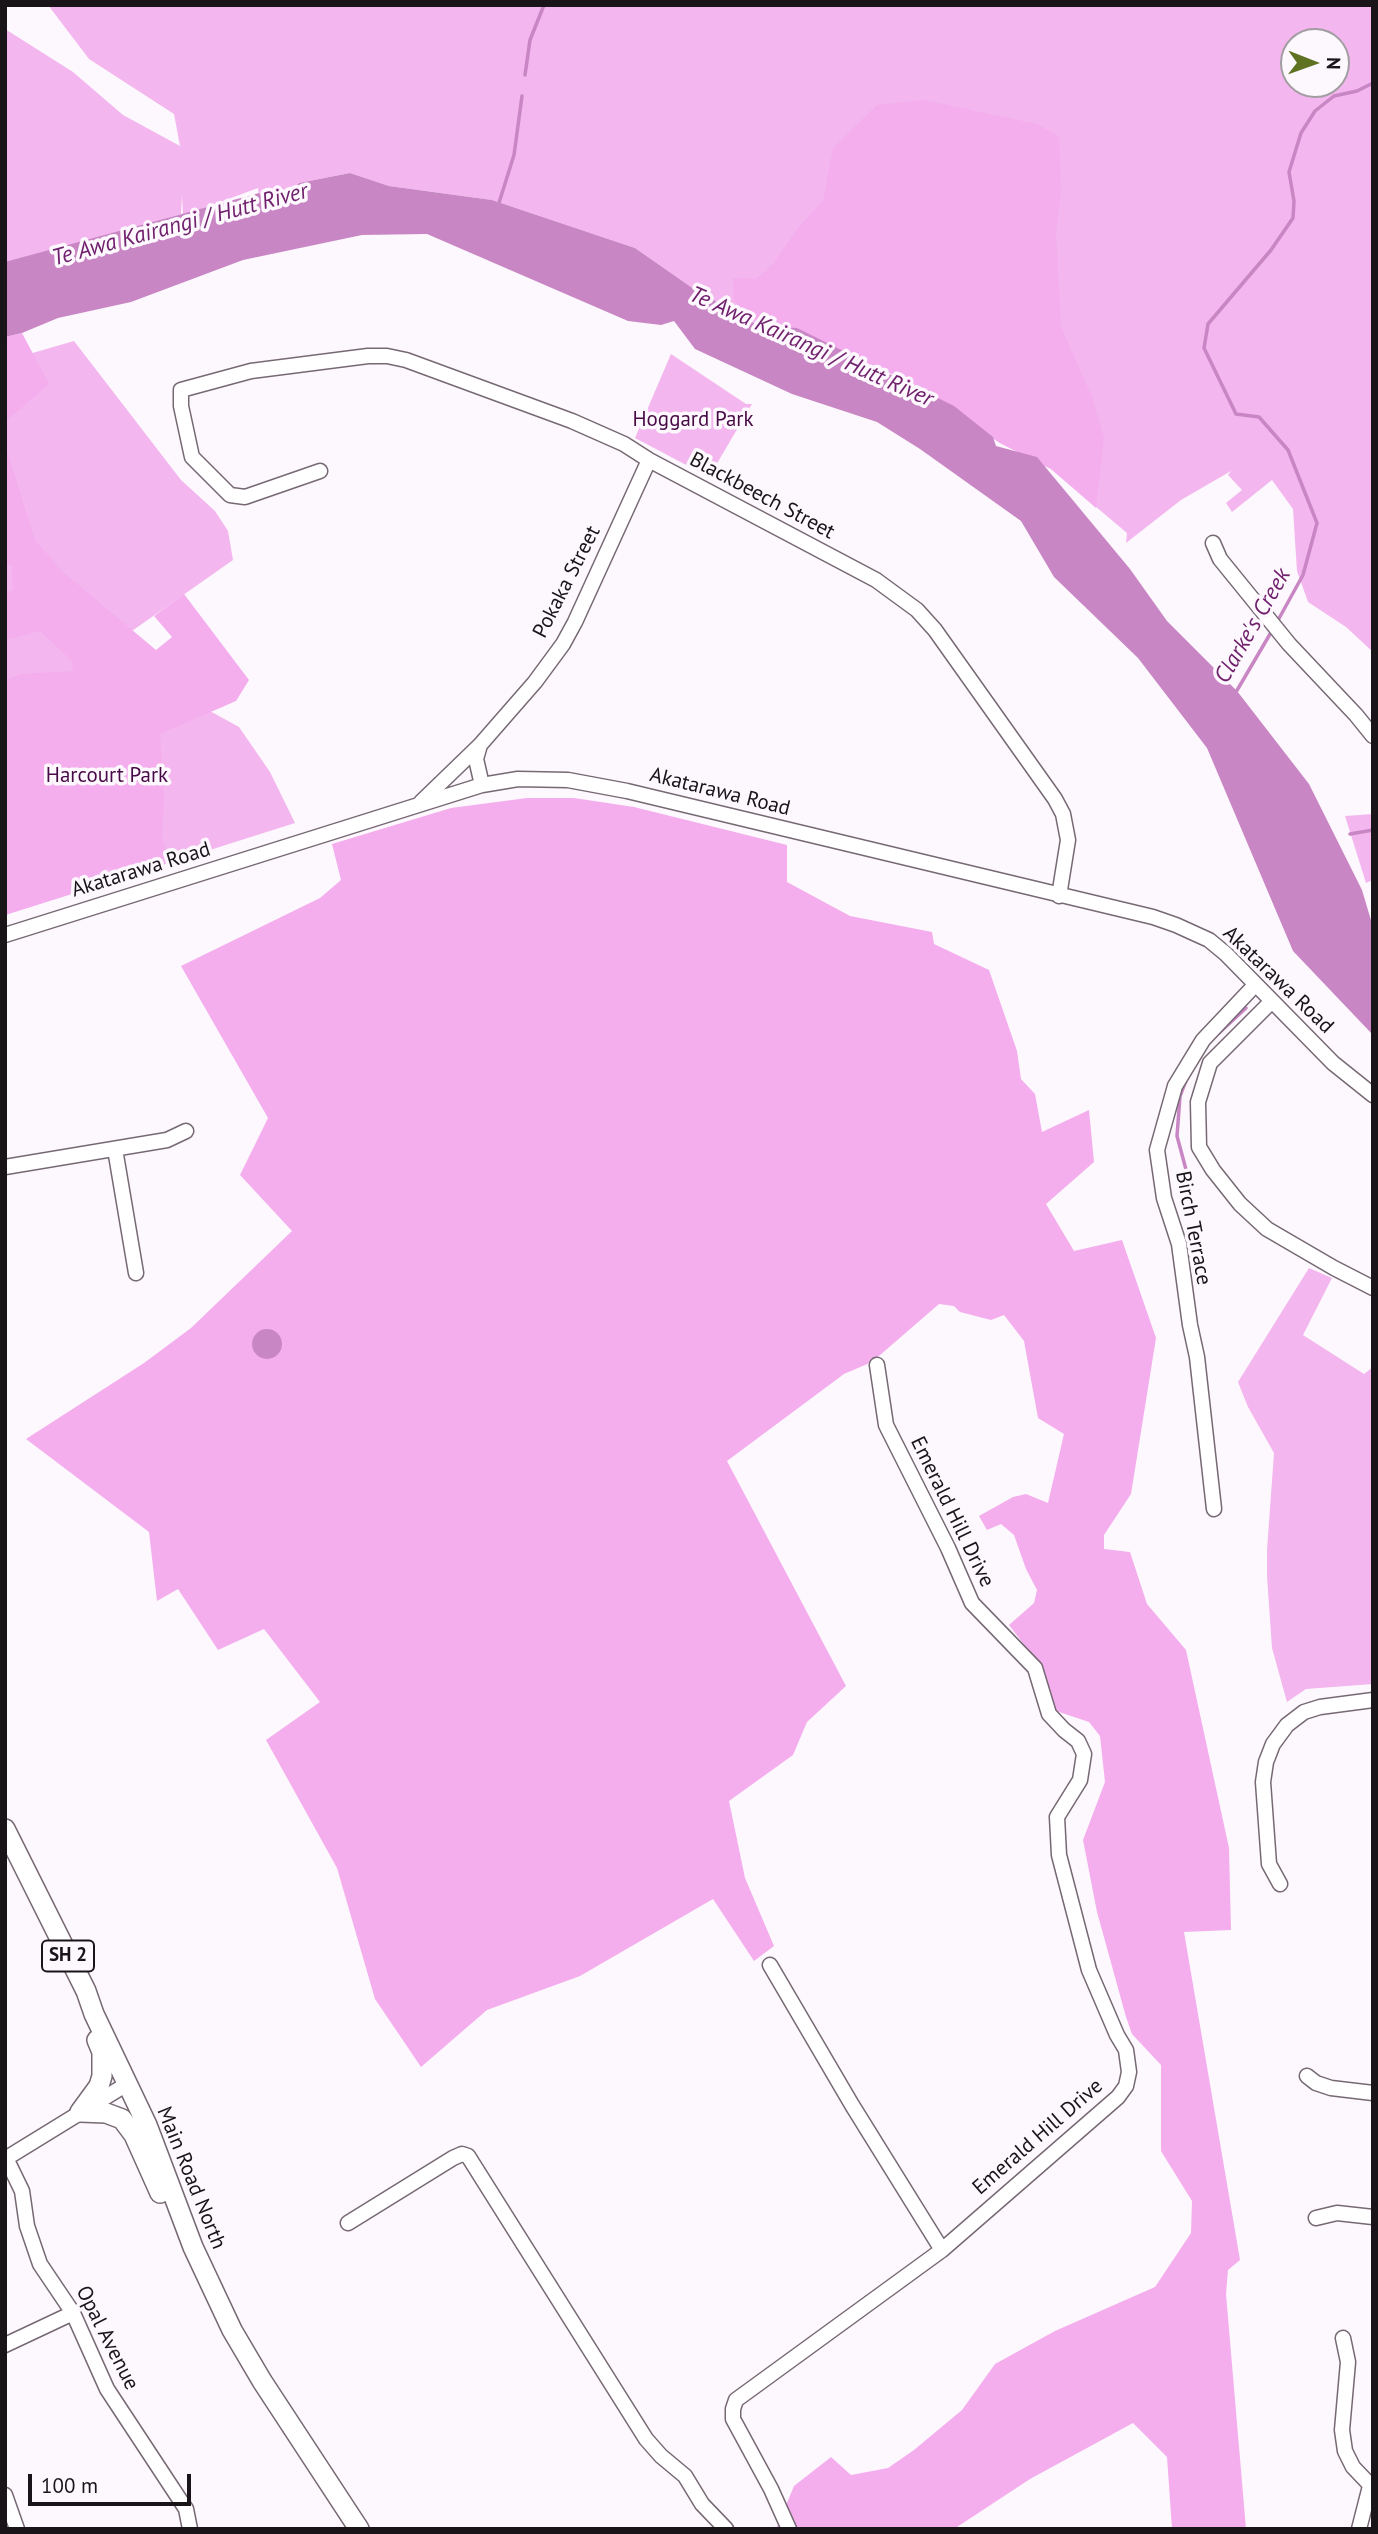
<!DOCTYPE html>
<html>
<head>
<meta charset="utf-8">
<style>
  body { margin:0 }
  #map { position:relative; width:1378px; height:2534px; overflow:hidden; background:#fdf8fd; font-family:"PT Sans",sans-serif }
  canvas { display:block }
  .frame { position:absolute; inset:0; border:7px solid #191418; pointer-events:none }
  .north { position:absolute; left:1280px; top:28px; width:70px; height:70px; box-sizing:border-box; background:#fdf8fd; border:2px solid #a29da1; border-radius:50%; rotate:91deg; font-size:19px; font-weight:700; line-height:28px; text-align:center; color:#191418 }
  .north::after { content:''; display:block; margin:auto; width:24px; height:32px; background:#5e7221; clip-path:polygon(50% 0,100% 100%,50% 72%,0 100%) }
  .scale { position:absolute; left:28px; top:2474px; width:163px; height:32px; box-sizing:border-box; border:4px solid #191418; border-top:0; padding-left:9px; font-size:21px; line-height:24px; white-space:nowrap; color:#191418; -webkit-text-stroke:5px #fdf8fd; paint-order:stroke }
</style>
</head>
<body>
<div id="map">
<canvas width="1378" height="2534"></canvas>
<div class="frame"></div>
<div class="north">N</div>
<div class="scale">100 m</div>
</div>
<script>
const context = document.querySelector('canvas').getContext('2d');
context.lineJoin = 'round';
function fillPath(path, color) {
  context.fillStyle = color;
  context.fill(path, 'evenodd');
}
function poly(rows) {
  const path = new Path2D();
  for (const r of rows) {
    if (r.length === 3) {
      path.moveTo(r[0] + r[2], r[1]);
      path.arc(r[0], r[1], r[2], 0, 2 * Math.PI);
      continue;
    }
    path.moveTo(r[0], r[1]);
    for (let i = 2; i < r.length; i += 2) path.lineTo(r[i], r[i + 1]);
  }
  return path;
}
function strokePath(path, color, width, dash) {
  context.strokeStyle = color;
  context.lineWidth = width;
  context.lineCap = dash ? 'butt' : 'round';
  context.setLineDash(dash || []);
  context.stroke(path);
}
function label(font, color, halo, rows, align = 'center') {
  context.font = font + ' "PT Sans",sans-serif';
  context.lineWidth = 7;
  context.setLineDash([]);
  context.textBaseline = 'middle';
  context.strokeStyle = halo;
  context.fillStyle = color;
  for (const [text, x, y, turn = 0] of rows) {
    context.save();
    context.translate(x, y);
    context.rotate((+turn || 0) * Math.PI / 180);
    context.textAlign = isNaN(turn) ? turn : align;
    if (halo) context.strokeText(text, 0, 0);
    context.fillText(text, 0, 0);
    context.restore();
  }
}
fillPath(poly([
  [48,5,1373,5,1373,652,1346,627,1308,602,1297,571,1293,509,1272,480,1232,512,1226,503,1242,490,1228,475,1231,471,1181,500,1126,543,1127,533,1051,469,1000,443,905,380,791,328,759,326,691,287,635,248,492,200,389,186,350,173,299,183,283,203,260,204,258,188,183,216,182,195,181,214,5,264,5,29,73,72,123,115,180,146,174,114,89,59],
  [1294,42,1336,42,1336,84,1294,84],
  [74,341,181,480,215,511,228,531,233,560,102,652,239,727,270,772,295,823,5,915,5,361],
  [671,354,746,404,752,404,709,477,635,438],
  [1373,814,1373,880,1366,883,1345,816],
  [1309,1268,1332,1278,1303,1335,1364,1374,1373,1367,1373,1684,1306,1689,1287,1702,1272,1648,1267,1576,1267,1550,1274,1453,1248,1407,1238,1382]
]), '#f3b6ee');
fillPath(poly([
  [924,100,1037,124,1059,137,1061,191,1056,232,1061,327,1092,397,1104,438,1096,508,1051,469,1000,443,905,380,791,328,755,320,734,301,733,278,756,279,773,264,798,228,823,201,833,148,877,105],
  [22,333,49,384,5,422,5,337],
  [5,445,35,540,63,572,156,650,172,637,154,616,184,594,249,680,236,701,160,734,164,795,162,839,171,862,122,878,107,867,78,892,5,915,5,680,21,674,73,671,72,661,40,631,10,639,5,637,5,594,13,590,12,565,5,565],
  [527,798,574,798,634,807,787,845,787,882,850,916,932,932,934,944,989,970,1017,1051,1021,1079,1035,1094,1042,1132,1089,1110,1094,1162,1046,1204,1074,1251,1122,1240,1156,1338,1131,1494,1104,1535,1104,1549,1130,1552,1147,1604,1186,1650,1229,1848,1231,1930,1184,1932,1240,2260,1228,2270,1226,2294,1246,2529,1172,2529,1167,2457,1133,2423,1030,2479,954,2529,776,2529,794,2486,831,2457,851,2475,888,2468,914,2450,962,2410,995,2364,1055,2331,1155,2287,1191,2233,1192,2201,1161,2151,1161,2065,1132,2034,1126,2017,1097,1912,1083,1840,1105,1782,1100,1736,1089,1722,1056,1711,1038,1663,1009,1625,1034,1603,1037,1590,1026,1569,1014,1535,1001,1524,987,1530,979,1516,1013,1497,1026,1494,1048,1503,1064,1434,1038,1418,1024,1341,1004,1315,991,1320,960,1312,954,1306,939,1304,872,1362,844,1374,727,1461,846,1686,807,1722,793,1755,729,1801,745,1878,774,1946,754,1961,713,1899,580,1976,487,2010,421,2067,375,1999,337,1868,266,1740,320,1702,264,1629,218,1650,178,1589,157,1601,149,1532,26,1439,144,1363,191,1328,292,1231,240,1175,268,1118,181,966,320,898,341,880,332,844,451,808]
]), '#f4aeee');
fillPath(poly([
  [350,173,389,186,492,200,635,248,691,287,759,326,797,328,954,406,993,437,996,446,1037,457,1130,569,1167,621,1236,690,1233,697,1237,691,1309,784,1362,890,1373,927,1373,1035,1293,951,1207,748,1138,658,1054,577,1021,521,920,449,877,422,792,394,695,349,674,321,661,325,628,321,427,234,362,235,243,260,131,302,58,318,22,333,5,337,5,262,259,193,269,206,283,203,299,183],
  [267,1344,15]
]), '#c986c4');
strokePath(poly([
  [525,75,530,40,544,5],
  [498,206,514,155,522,96],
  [1277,622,1303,575,1317,523,1288,450,1259,417,1236,414,1204,348,1208,324,1271,250,1293,218,1294,201,1289,172,1301,133,1315,111,1334,96,1357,91,1373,83],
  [1229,704,1273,629],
  [1350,834,1373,830],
  [1219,1033,1246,1008],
  [1187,1078,1180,1096,1177,1136,1192,1192]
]), '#c986c4', 3.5);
const minor = poly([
  [320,471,245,497,230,495,192,457,181,406,181,390,251,371,368,356,387,356,406,360,572,421,624,444,649,460,876,580,917,610,935,630,1055,799,1063,814,1068,840,1059,896],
  [1213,543,1220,559,1289,644,1356,715,1373,736],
  [480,745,476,759,482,785],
  [421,802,480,745,535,682,563,644,575,622,649,460],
  [5,935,482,785,518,779,568,780,627,791,1153,917,1176,925,1209,940,1226,954,1333,1063,1373,1095],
  [1271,1002,1210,1063,1198,1102,1199,1147,1213,1170,1240,1204,1267,1229,1334,1268,1373,1288],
  [115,1149,136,1273],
  [5,1167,167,1140,186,1131],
  [1214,1509,1197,1357,1190,1325,1179,1244,1164,1198,1157,1150,1175,1086,1203,1040,1255,985],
  [1280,1884,1269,1864,1263,1782,1266,1762,1273,1744,1287,1725,1304,1712,1320,1707,1373,1700],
  [770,1965,852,2105,942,2250],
  [1307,2076,1316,2083,1331,2088,1373,2093],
  [6,2158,22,2191,27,2226,40,2264,73,2313,107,2389,186,2509,190,2529],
  [5,2159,127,2084],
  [1316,2218,1337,2213,1373,2217],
  [348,2223,453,2158,462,2154,468,2156,646,2439,661,2456,685,2476,702,2504,726,2529],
  [1343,2338,1348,2362,1342,2430,1345,2451,1353,2467,1373,2488],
  [5,2345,73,2313],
  [5,2495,17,2529],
  [789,2529,771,2489,733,2419,733,2409,736,2400,942,2250,1118,2097,1126,2086,1129,2072,1126,2050,1117,2035,1089,1970,1059,1855,1057,1817,1080,1780,1084,1754,1078,1741,1064,1730,1049,1714,1035,1668,972,1603,948,1548,886,1425,877,1365],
  [1359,2529,1370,2486]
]);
const highway = poly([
  [5,1829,86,1991,94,2014,147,2125,193,2247,232,2330,262,2381,359,2529],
  [80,2112,106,2113,122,2119,134,2135,160,2193],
  [80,2112,99,2086,102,2076,102,2052,97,2040]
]);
strokePath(minor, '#766974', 17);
strokePath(highway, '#766974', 22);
strokePath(minor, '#fff', 14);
strokePath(highway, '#fff', 19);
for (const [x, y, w] of [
  [68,1956,52]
]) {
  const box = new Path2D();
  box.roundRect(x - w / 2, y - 15.5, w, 31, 5);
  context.fillStyle = '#fdf8fd';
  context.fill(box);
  strokePath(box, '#191418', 2);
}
label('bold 19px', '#191418', null, [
  ["SH 2",68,1956]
]);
label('21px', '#480a46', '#fdf8fd', [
  ["Hoggard Park",693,420],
  ["Harcourt Park",107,776]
]);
label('21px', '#191418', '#fdf8fd', [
  ["Blackbeech Street",762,496,28],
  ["Pokaka Street",567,582,-63],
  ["Akatarawa Road",720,792,14],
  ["Akatarawa Road",141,870,-17],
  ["Akatarawa Road",1278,980,44],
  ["Birch Terrace",1193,1228,79],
  ["Emerald Hill Drive",952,1512,64],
  ["Emerald Hill Drive",1038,2137,-41],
  ["Main Road North",191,2178,68],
  ["Opal Avenue",107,2338,63]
]);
label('italic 23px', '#70216d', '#fdf8fd', [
  ["Te Awa Kairangi / Hutt River",180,225,-15],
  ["Te Awa Kairangi / Hutt River",811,347,24],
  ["Clarke's Creek",1253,626,-60]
]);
</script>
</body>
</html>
